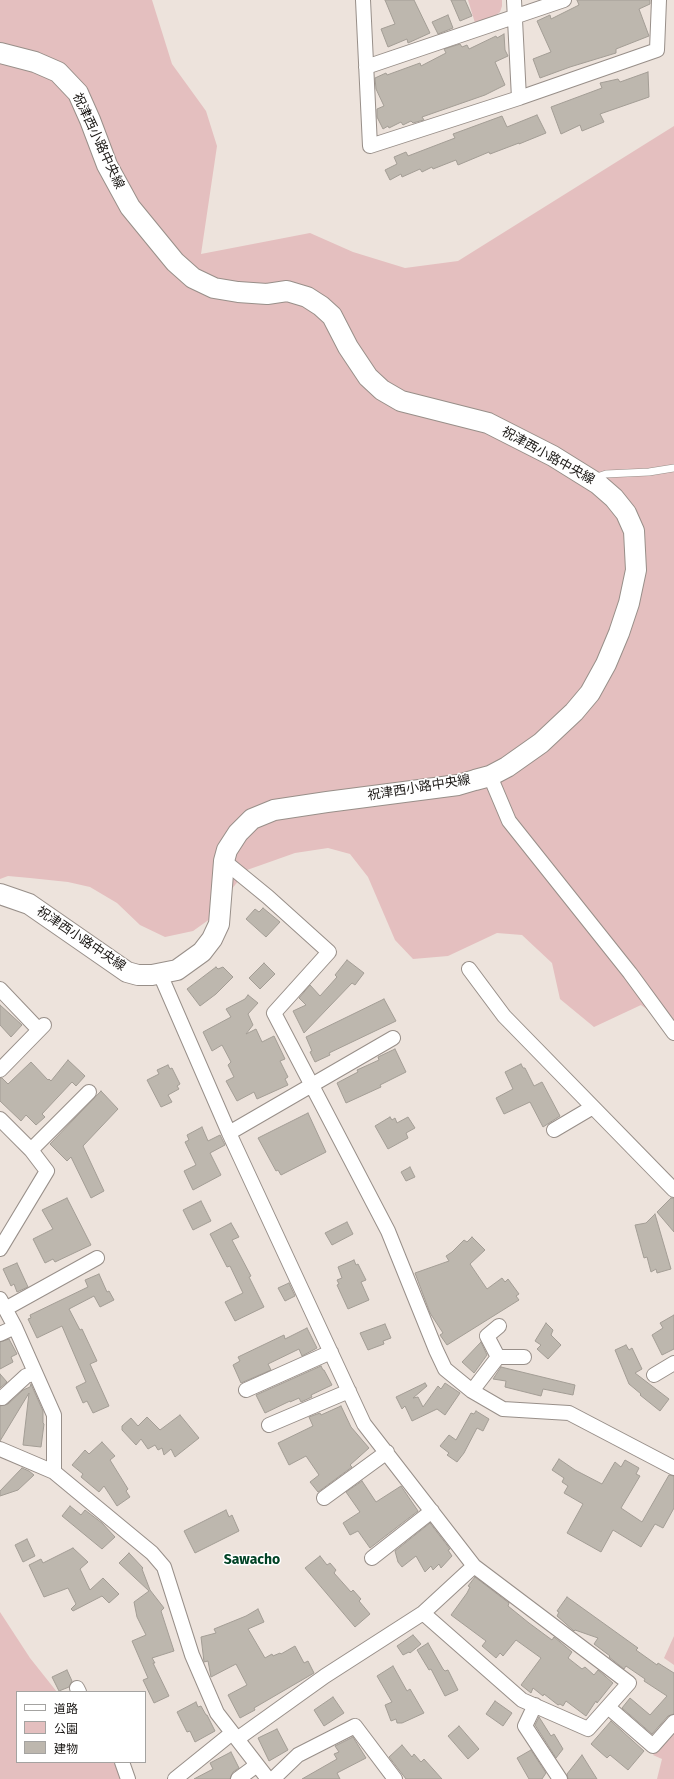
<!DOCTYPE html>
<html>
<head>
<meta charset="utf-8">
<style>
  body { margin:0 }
  #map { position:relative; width:674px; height:1779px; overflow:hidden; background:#ede3dc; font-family:"Fira Sans","Noto Sans JP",sans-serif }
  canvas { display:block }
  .legend { position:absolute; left:16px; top:1691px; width:130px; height:72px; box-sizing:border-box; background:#fff; border:1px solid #a4a3a1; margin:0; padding:5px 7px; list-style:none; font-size:12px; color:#1b1815 }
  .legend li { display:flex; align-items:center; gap:8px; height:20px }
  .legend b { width:20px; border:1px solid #a4a3a1 }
</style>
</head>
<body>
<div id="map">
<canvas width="674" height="1779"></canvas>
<ul class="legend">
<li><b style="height:5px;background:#fff"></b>道路</li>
<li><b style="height:11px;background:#e4bfbf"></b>公園</li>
<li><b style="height:11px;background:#bdb7ae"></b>建物</li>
</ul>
</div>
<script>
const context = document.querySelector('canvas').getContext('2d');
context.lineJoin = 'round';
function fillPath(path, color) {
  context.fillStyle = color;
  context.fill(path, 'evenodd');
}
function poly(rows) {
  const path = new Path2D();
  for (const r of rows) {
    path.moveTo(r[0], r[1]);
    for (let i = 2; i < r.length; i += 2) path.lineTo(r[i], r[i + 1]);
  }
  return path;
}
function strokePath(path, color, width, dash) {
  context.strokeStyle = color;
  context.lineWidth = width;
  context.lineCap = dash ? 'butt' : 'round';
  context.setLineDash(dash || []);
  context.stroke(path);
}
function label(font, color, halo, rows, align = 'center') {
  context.font = font + ' "Fira Sans","Noto Sans JP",sans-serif';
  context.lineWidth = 3;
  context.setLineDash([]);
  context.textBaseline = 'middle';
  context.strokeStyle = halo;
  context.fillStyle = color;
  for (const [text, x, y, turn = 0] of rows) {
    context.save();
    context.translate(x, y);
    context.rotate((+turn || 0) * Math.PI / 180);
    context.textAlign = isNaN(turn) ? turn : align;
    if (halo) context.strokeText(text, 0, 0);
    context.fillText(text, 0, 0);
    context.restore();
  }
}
fillPath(poly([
  [0,0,152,0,172,64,206,111,217,146,201,254,310,233,353,252,405,268,458,261,674,126,674,1028,641,1005,594,1027,560,999,552,963,522,935,497,933,448,956,413,959,395,940,368,877,350,854,328,848,295,853,247,870,231,890,217,914,193,931,165,937,140,925,117,903,90,887,68,882,30,878,8,876,0,879],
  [468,0,502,0,502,6,500,12,496,15,475,23],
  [0,1612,30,1658,57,1692,17,1692,17,1762,113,1762,127,1779,0,1779],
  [674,1636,674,1665,664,1658],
  [674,1728,674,1779,657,1779,662,1759,653,1755]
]), '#e4bfbf');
const building = poly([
  [385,0,414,0,430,33,408,43,407,39,388,47,381,29,395,24,385,0],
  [451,0,465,0,472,16,460,21,451,0],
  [577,0,650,0,650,4,639,9,649,36,616,49,616,53,570,67,540,78,533,59,551,52,537,21,550,15,551,19,579,5,577,0],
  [448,15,453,28,438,34,432,22,448,15],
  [504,34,505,50,508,56,495,62,505,85,485,95,422,117,424,120,420,121,413,123,411,121,403,125,401,122,389,128,388,126,383,129,377,117,377,109,384,106,376,89,375,78,386,73,387,75,420,63,421,66,446,53,444,49,460,44,462,47,467,45,469,49,496,36,497,38,504,34],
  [648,72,649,97,600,114,604,122,582,131,580,125,561,134,551,107,602,88,600,83,618,79,620,82,648,72],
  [537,115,546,133,519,144,519,143,490,154,489,152,458,165,456,160,433,169,432,167,422,172,420,169,402,177,401,174,390,180,385,170,397,164,394,157,406,152,408,156,455,138,453,134,502,116,507,127,537,115],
  [263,908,280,922,266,937,246,919,255,909,259,912,263,908],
  [347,960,364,973,355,985,352,983,304,1033,293,1011,306,1005,299,998,310,985,320,996,337,977,335,975,347,960],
  [264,963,275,974,260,989,249,978,264,963],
  [216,967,218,969,223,967,233,977,216,994,200,1006,187,989,216,967],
  [248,995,258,1003,248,1014,253,1025,246,1034,256,1029,262,1042,274,1036,285,1059,280,1061,288,1077,285,1079,288,1085,257,1099,254,1092,237,1101,226,1081,234,1077,228,1065,231,1062,222,1045,212,1051,203,1032,231,1017,226,1009,245,999,248,995],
  [384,999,396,1021,329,1053,330,1055,315,1062,310,1052,312,1051,306,1037,384,999],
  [0,1005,22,1025,11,1037,0,1025,0,1005],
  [395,1049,406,1072,380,1085,381,1087,346,1103,337,1083,358,1072,357,1070,379,1060,378,1057,395,1049],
  [68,1060,85,1076,76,1086,72,1082,42,1114,45,1117,36,1125,26,1115,21,1121,0,1101,0,1078,2,1078,8,1084,31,1062,48,1080,49,1079,51,1081,68,1060],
  [521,1064,523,1068,525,1068,534,1086,542,1082,560,1116,543,1127,530,1102,504,1114,496,1098,513,1089,505,1072,521,1064],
  [168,1065,170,1069,172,1068,180,1084,177,1086,179,1089,168,1095,172,1102,161,1107,147,1080,159,1074,157,1070,168,1065],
  [101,1091,118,1109,83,1146,104,1191,91,1198,71,1157,67,1161,50,1144,101,1091],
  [308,1113,326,1152,281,1175,278,1170,276,1171,258,1138,308,1113],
  [390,1117,392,1120,395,1118,397,1123,408,1117,415,1128,406,1133,408,1138,388,1149,375,1126,390,1117],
  [202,1127,208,1141,220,1135,225,1145,210,1153,221,1175,193,1190,184,1171,196,1165,185,1142,189,1140,187,1135,202,1127],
  [410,1167,415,1177,406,1181,401,1172,410,1167],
  [67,1198,91,1245,55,1262,53,1259,45,1263,33,1239,53,1229,42,1210,67,1198],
  [671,1198,674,1198,674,1232,657,1212,671,1198],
  [201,1201,211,1221,193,1230,183,1210,201,1201],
  [655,1214,671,1269,657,1273,656,1269,651,1272,647,1257,644,1258,635,1225,646,1223,655,1214],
  [347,1222,353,1234,332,1245,325,1233,347,1222],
  [231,1223,239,1237,232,1240,251,1276,249,1277,264,1307,235,1321,225,1302,243,1293,230,1266,227,1267,210,1234,231,1223],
  [472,1237,485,1250,470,1264,487,1289,502,1278,505,1282,508,1279,519,1294,516,1296,519,1300,447,1345,440,1335,443,1333,430,1313,415,1273,449,1261,446,1256,452,1252,464,1240,467,1242,472,1237],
  [354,1260,356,1265,358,1264,366,1280,361,1282,369,1300,348,1309,337,1285,339,1284,337,1280,342,1278,338,1267,354,1260],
  [17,1263,28,1287,17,1292,14,1284,11,1286,3,1269,17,1263],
  [99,1274,107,1292,109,1291,114,1300,100,1307,94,1296,69,1309,80,1330,82,1329,97,1361,90,1364,109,1406,93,1413,87,1401,83,1403,76,1387,86,1382,62,1326,37,1338,28,1319,31,1318,30,1315,88,1287,85,1280,99,1274],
  [289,1283,295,1296,285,1301,278,1288,289,1283],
  [674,1315,674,1349,662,1355,652,1335,663,1328,660,1323,674,1315],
  [546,1323,553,1330,551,1335,561,1345,548,1359,537,1349,541,1345,535,1341,546,1323],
  [385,1324,391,1338,383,1341,384,1344,368,1350,360,1333,385,1324],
  [307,1328,317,1348,302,1356,299,1349,268,1364,271,1370,241,1383,233,1365,240,1361,238,1357,284,1335,285,1339,307,1328],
  [9,1339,17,1354,11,1357,13,1362,0,1369,0,1342,9,1339],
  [481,1342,487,1355,474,1373,462,1362,481,1342],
  [626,1345,629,1350,632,1348,642,1369,635,1373,669,1399,660,1411,640,1395,641,1394,629,1384,615,1350,626,1345],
  [321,1366,323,1370,324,1370,332,1385,311,1395,312,1397,301,1402,299,1398,290,1402,290,1401,265,1413,256,1395,321,1366],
  [501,1367,575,1385,573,1395,543,1389,541,1396,505,1387,506,1381,493,1379,501,1367],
  [0,1374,7,1382,0,1388,0,1374],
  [425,1383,427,1386,413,1398,418,1397,423,1407,438,1386,441,1389,445,1383,460,1393,445,1415,437,1409,412,1421,405,1406,402,1409,396,1397,425,1383],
  [31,1384,43,1411,43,1423,44,1424,41,1447,23,1445,29,1393,0,1441,0,1406,8,1404,23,1390,30,1387,31,1384],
  [341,1406,351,1427,369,1448,350,1465,352,1467,318,1492,310,1482,319,1475,306,1456,289,1465,278,1443,313,1426,309,1417,320,1413,321,1415,341,1406],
  [476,1411,489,1419,483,1431,477,1428,464,1453,457,1462,447,1455,449,1453,440,1446,449,1435,456,1440,471,1413,474,1414,476,1411],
  [180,1415,199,1438,175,1457,171,1449,164,1455,162,1448,158,1450,155,1445,148,1449,141,1439,136,1445,122,1430,122,1426,131,1418,138,1426,147,1417,160,1430,180,1415],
  [102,1442,115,1456,110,1460,128,1489,126,1491,130,1497,117,1506,104,1486,99,1492,81,1477,83,1474,72,1465,85,1450,89,1454,102,1442],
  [559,1459,575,1470,602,1484,615,1462,621,1467,625,1460,639,1468,636,1474,640,1476,621,1508,642,1522,669,1475,674,1476,674,1508,663,1528,655,1524,641,1547,613,1530,601,1552,567,1533,583,1504,564,1493,568,1486,562,1482,564,1478,552,1470,559,1459],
  [22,1468,29,1471,34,1475,18,1490,0,1496,0,1491,22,1468],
  [362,1481,376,1502,401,1486,418,1511,370,1548,358,1531,350,1535,343,1523,360,1512,346,1492,362,1481],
  [70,1506,81,1515,85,1510,102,1523,115,1537,102,1549,62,1516,70,1506],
  [226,1510,229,1517,232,1515,239,1531,195,1553,184,1531,226,1510],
  [430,1523,450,1549,448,1550,452,1556,441,1568,439,1564,433,1570,431,1566,425,1572,416,1556,402,1567,398,1562,395,1551,430,1523],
  [27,1539,35,1556,23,1562,15,1545,27,1539],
  [73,1548,88,1562,80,1569,90,1590,103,1578,119,1594,109,1603,102,1596,73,1611,71,1609,76,1604,68,1588,44,1597,29,1565,41,1559,43,1563,73,1548],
  [129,1553,143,1568,142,1569,150,1590,164,1608,161,1611,174,1651,152,1658,155,1663,153,1663,169,1696,154,1703,143,1680,148,1678,132,1641,146,1635,137,1617,134,1602,149,1591,119,1563,129,1553],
  [320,1556,327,1565,330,1563,336,1570,334,1573,351,1592,353,1590,361,1599,359,1601,370,1614,355,1627,305,1568,320,1556],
  [475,1577,509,1603,508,1606,529,1623,552,1640,554,1637,572,1652,568,1658,582,1669,585,1667,594,1675,598,1670,613,1683,597,1703,596,1701,586,1716,566,1701,563,1706,560,1704,558,1705,544,1694,543,1696,533,1688,531,1693,521,1685,541,1658,516,1640,503,1656,500,1653,496,1658,482,1646,486,1641,451,1615,467,1593,470,1587,468,1586,475,1577],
  [567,1597,638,1648,636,1650,657,1665,658,1663,674,1673,674,1714,668,1716,652,1734,622,1708,630,1698,650,1715,667,1696,644,1681,645,1679,626,1666,624,1669,609,1657,610,1656,594,1644,598,1638,575,1630,574,1631,557,1616,559,1612,557,1611,567,1597],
  [258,1609,264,1622,248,1629,265,1658,272,1654,273,1656,280,1653,281,1654,295,1646,304,1663,308,1661,314,1673,254,1708,255,1710,240,1718,228,1695,247,1685,236,1664,211,1677,208,1661,204,1662,201,1637,216,1633,214,1629,246,1616,258,1609],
  [413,1635,421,1644,410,1653,409,1652,403,1655,397,1646,413,1635],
  [428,1643,443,1669,445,1671,448,1670,458,1690,445,1696,431,1669,429,1670,417,1650,428,1643],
  [393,1666,407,1691,410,1689,424,1713,402,1723,397,1723,396,1719,391,1721,385,1705,392,1702,377,1676,393,1666],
  [67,1670,72,1681,69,1687,59,1691,52,1677,67,1670],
  [333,1697,344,1713,324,1726,314,1710,333,1697],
  [495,1701,512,1713,503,1726,486,1714,495,1701],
  [196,1702,198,1707,201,1706,206,1715,207,1715,215,1731,195,1742,190,1731,187,1732,177,1712,196,1702],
  [539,1717,551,1736,554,1734,563,1749,556,1758,535,1725,539,1717],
  [611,1721,644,1751,628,1770,610,1755,607,1758,591,1744,611,1721],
  [459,1726,479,1749,468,1759,448,1736,459,1726],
  [277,1729,288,1750,269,1761,258,1738,277,1729],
  [353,1737,366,1758,337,1773,340,1779,302,1779,337,1759,334,1754,339,1752,335,1746,353,1737],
  [402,1745,412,1757,414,1754,421,1762,424,1759,442,1779,406,1779,389,1757,402,1745],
  [531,1750,546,1773,542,1779,529,1779,517,1758,531,1750],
  [231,1752,239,1768,233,1772,230,1779,194,1779,213,1769,210,1763,231,1752],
  [582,1755,597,1779,568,1779,567,1774,582,1755]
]);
fillPath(building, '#bdb7ae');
strokePath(building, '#a39d95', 1);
const lane = poly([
  [594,478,606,474,649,472,674,468]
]);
const street = poly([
  [363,0,370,146,519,98,657,50,659,0],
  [514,0,519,98],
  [366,67,564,0],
  [490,776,509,821,630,973,674,1033],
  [224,861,268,897,329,952,274,1013,388,1231,436,1350,445,1369,472,1391,503,1409,569,1413,674,1468],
  [469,969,504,1016,674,1190],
  [160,974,229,1133,364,1424,474,1566,629,1683,588,1729,522,1700,423,1613,325,1676,237,1739],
  [0,989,39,1030],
  [0,1070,44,1025],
  [0,1119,31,1150,47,1171,0,1249],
  [554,1130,593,1107],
  [229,1133,393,1038],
  [31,1150,89,1092],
  [0,1299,15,1327,54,1415,54,1472,152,1553,164,1567,192,1655,217,1713,268,1779],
  [5,1309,97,1258],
  [499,1326,487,1336,498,1357,524,1357],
  [0,1334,15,1327],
  [654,1375,674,1363],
  [246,1390,331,1352],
  [472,1391,498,1357],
  [2,1398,26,1376,35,1373],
  [269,1425,349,1391],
  [0,1449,54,1472],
  [324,1498,387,1452],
  [372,1558,432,1511],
  [423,1613,474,1566],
  [77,1688,79,1692],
  [535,1705,525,1726,560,1779],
  [608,1707,653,1746,674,1722],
  [122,1762,128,1779],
  [175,1779,232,1733],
  [238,1779,257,1765],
  [273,1779,298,1755,355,1726,395,1779]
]);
const secondary = poly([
  [0,53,35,62,58,72,78,93,90,120,107,165,130,207,175,262,193,278,214,288,238,292,267,294,287,291,307,297,321,306,332,316,348,347,368,377,382,390,401,401,488,423,553,456,598,484,614,498,626,513,634,531,636,570,629,603,619,633,606,664,590,693,574,712,541,743,507,767,490,776,475,780,458,785,327,802,274,810,252,819,238,833,227,850,224,861,219,924,212,939,202,952,177,970,152,975,138,975,127,972,29,904,0,894]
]);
strokePath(lane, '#988f89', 8);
strokePath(street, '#988f89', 16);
strokePath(secondary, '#988f89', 22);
strokePath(lane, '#fff', 7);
strokePath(street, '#fff', 14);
strokePath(secondary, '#fff', 20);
label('13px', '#1b1815', '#fff', [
  ["祝津西小路中央線",98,141,65],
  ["祝津西小路中央線",548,456,29],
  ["祝津西小路中央線",419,788,-9],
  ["祝津西小路中央線",81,939,34]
]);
label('bold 14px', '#004225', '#fff', [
  ["Sawacho",252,1560]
]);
</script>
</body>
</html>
